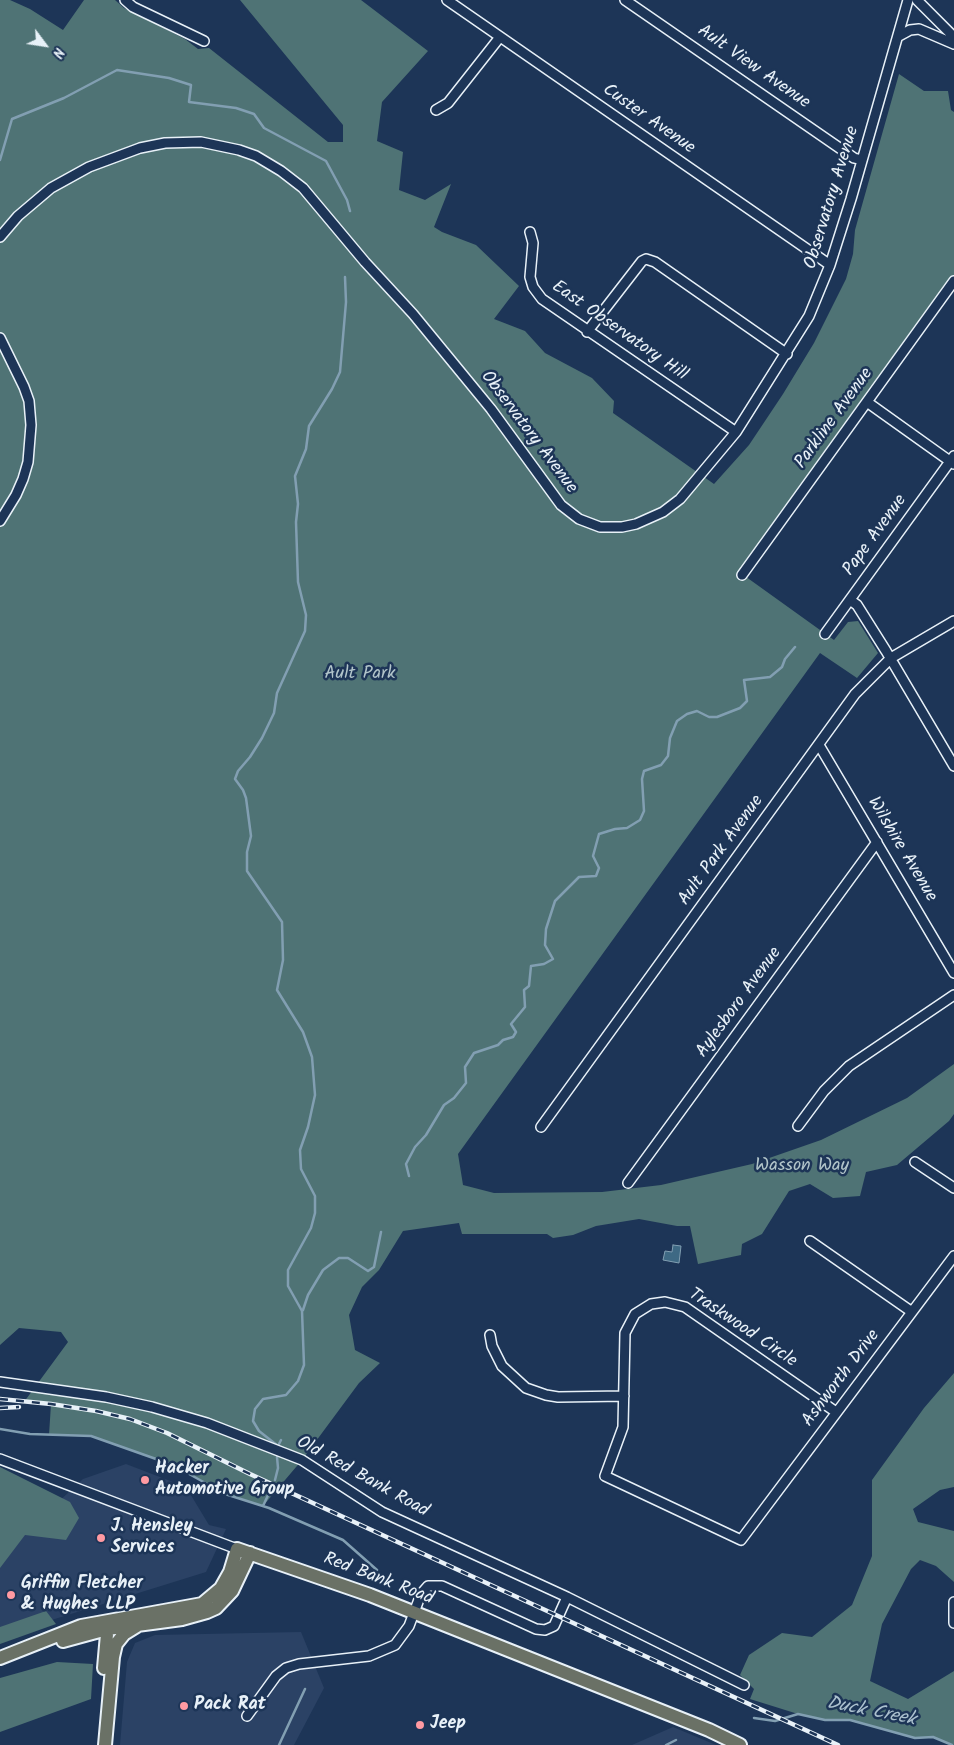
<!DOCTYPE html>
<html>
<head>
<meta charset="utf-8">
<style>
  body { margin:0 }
  #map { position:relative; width:954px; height:1745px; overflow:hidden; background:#1d3557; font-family:Kalam,sans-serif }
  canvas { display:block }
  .north { position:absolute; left:20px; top:20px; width:50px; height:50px; -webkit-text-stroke:4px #1d3557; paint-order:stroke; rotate:121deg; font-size:14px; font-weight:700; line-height:20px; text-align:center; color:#e8f1f8 }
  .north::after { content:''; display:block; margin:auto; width:18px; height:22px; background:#e8f1f8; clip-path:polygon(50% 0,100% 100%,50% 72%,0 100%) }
</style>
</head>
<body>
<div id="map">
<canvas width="954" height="1745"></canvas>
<div class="north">N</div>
</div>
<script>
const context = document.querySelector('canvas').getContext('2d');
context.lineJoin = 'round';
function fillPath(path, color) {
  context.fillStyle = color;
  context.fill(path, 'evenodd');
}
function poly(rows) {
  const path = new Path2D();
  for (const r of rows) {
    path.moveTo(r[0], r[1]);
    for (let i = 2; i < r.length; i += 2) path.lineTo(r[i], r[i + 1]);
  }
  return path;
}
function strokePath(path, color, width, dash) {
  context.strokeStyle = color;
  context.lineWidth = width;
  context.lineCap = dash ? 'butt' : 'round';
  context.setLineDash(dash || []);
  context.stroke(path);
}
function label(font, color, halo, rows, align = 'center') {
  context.font = font + ' Kalam,sans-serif';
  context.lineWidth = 5;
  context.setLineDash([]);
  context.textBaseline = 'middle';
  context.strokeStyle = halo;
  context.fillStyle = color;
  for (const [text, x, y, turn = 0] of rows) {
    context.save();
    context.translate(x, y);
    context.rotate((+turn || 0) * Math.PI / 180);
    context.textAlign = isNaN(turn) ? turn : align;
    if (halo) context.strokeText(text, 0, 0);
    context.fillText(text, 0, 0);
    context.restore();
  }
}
fillPath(poly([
  [126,1464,186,1487,209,1525,226,1529,206,1572,0,1636,0,1556,83,1479],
  [301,1632,324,1688,294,1745,120,1745,127,1662,135,1643,155,1635],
  [673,1727,716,1745,632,1745]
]), '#2b4265');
fillPath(poly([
  [0,0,10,0,30,9,63,30,84,0,115,0,124,8,185,39,198,49,209,48,328,142,343,142,343,125,240,0,361,0,428,51,382,102,377,141,403,152,399,190,425,200,451,184,434,227,442,232,476,245,519,286,494,319,525,331,545,353,592,378,614,401,613,413,714,484,749,445,783,394,814,343,846,279,853,254,855,230,899,74,924,91,948,91,951,110,954,112,954,281,742,574,834,640,848,622,858,621,878,653,857,678,820,653,458,1154,463,1185,494,1193,602,1192,661,1185,752,1164,821,1140,907,1098,954,1064,954,1114,949,1121,897,1165,866,1172,860,1196,833,1198,810,1184,789,1191,762,1234,742,1244,741,1255,698,1264,690,1226,677,1226,639,1219,596,1226,573,1235,553,1238,547,1234,462,1234,459,1223,403,1231,379,1270,362,1287,349,1315,355,1350,380,1363,359,1383,302,1460,263,1506,225,1494,173,1465,91,1436,49,1435,51,1404,24,1402,68,1342,61,1332,19,1328,0,1345],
  [954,1373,954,1487,940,1490,913,1509,918,1522,954,1531,954,1582,936,1566,920,1560,911,1569,882,1624,870,1681,908,1699,954,1671,954,1745,933,1737,915,1738,850,1720,825,1720,798,1714,750,1699,754,1689,740,1675,749,1655,782,1633,812,1637,852,1605,872,1556,872,1480,924,1408],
  [0,1467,70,1502,79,1518,66,1540,25,1535,0,1568],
  [46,1611,56,1624,0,1644,0,1627],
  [57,1662,93,1664,91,1699,0,1732,0,1678]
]), '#4f7375');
const water = poly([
  [673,1245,681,1246,679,1263,663,1260,665,1251,672,1252,673,1245]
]);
fillPath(water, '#3e6984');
strokePath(water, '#829fb2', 1);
strokePath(poly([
  [0,160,12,119,64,98,117,70,169,78,191,85,189,102,236,108,254,114,264,128,326,161,347,200,350,211],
  [409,1176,406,1164,415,1147,426,1135,444,1105,454,1098,466,1083,465,1067,474,1053,498,1045,503,1040,513,1037,516,1032,511,1024,525,1007,524,990,529,986,531,966,544,964,553,959,545,945,546,929,555,901,579,877,596,876,599,868,593,856,599,834,615,829,627,828,640,820,644,811,642,779,644,771,661,765,668,756,670,738,677,721,687,714,697,711,709,717,717,717,740,708,747,701,744,680,770,677,782,667,785,659,795,647],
  [303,1310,308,1295,323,1270,339,1258,348,1258,368,1271,374,1267,381,1232],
  [0,1429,30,1434,91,1436,173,1465,225,1494,269,1508,343,1540,377,1570],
  [281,1440,278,1446,259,1431,253,1421,255,1409,263,1399,286,1395,298,1381,304,1365,302,1311,288,1286,288,1270,311,1228,315,1213,315,1196,301,1169,300,1150,308,1127,315,1095,312,1057,303,1032,277,990,283,960,282,922,247,871,247,852,251,836,246,798,243,790,235,779,238,771,250,757,262,738,274,713,277,693,305,631,306,615,298,582,296,522,298,504,295,476,306,449,309,426,332,389,340,372,346,302,345,277],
  [275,1480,278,1468,277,1457],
  [263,1506,270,1491],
  [754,1718,775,1721,798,1714,825,1720,850,1720,915,1738,933,1737,952,1745],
  [279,1745,305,1689],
  [666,1745,676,1740]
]), '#829fb2', 2.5);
const minor = poly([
  [125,0,133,7,204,41],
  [447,0,830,265],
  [625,0,854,158,862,160],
  [917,0,954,37],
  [899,36,910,30,919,29,954,44],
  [436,110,448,103,500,37],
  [530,232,533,243,530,277,533,287,542,299,736,432],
  [0,237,18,216,51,188,89,167,140,148,165,143,201,142,239,150,256,156,281,171,303,188,365,262,413,314,491,409,561,505,579,519,600,527,622,527,636,524,663,512,680,499,736,432,809,316,830,265,851,199,908,0],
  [587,332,642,261,646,259,655,262,787,354],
  [0,338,24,387,29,401,31,425,28,462,23,479,16,495,0,521],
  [867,402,954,464],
  [742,575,954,281],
  [850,600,857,605,886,651,954,766],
  [825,634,954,456],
  [819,745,954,973],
  [798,1126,824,1091,849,1066,954,995],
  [541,1127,855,694,891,658,954,621],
  [915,1162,954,1188],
  [628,1183,877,842],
  [810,1241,912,1312],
  [490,1335,492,1346,502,1366,526,1388,546,1395,558,1397,624,1396],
  [0,1382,106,1397,152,1407,207,1423,302,1460,382,1512,567,1597,744,1685],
  [836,1412,685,1307,665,1302,651,1304,635,1314,625,1333,623,1427,605,1476,741,1540,954,1256],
  [0,1459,237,1549],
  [954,1602,954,1623],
  [247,1716,276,1676,286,1668,299,1664,369,1656,395,1645,409,1626,421,1594,428,1586,442,1586,536,1629,545,1630,554,1626,567,1597]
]);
const highway = poly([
  [63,1641,107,1629,182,1619,207,1612,216,1608,232,1591,250,1553],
  [0,1658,81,1626,202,1604,221,1588,230,1572,237,1549,370,1595,709,1730,740,1745],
  [104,1668,108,1623],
  [105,1745,113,1657,116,1644,124,1634,137,1626]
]);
strokePath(minor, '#e8f1f8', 12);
strokePath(highway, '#e8f1f8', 16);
strokePath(minor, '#1d3557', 9);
strokePath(highway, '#6a7166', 12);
const rail = poly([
  [0,1399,51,1404,96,1411,130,1419,167,1433,250,1474,838,1745],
  [0,1408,19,1407]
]);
strokePath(rail, '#e8f1f8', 4.5);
strokePath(rail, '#1d3557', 2.5, [8]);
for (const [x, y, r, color] of [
  [145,1480,5,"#ff9aa2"],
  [101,1538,5,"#ff9aa2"],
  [11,1595,5,"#ff9aa2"],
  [184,1706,5,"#ff9aa2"],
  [420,1725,5,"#ff9aa2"]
]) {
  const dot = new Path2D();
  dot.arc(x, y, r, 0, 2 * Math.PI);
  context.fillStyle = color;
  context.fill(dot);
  strokePath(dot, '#1d3557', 2);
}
label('18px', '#e8f1f8', '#1d3557', [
  ["Ault View Avenue",753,68,35],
  ["Custer Avenue",648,120,35],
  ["Observatory Avenue",833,198,-73],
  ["East Observatory Hill",619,332,35],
  ["Parkline Avenue",835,419,-54],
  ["Observatory Avenue",528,433,53],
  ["Pape Avenue",876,536,-54],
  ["Wilshire Avenue",901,850,59],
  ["Ault Park Avenue",722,851,-54],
  ["Aylesboro Avenue",740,1003,-54],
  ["Traskwood Circle",742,1329,34],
  ["Ashworth Drive",842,1379,-53],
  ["Old Red Bank Road",362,1478,29],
  ["Red Bank Road",378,1580,21]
]);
label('18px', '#b2c5ca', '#1d3557', [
  ["Ault Park",360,675],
  ["Wasson Way",802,1167]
]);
label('bold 18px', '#e8f1f8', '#1d3557', [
  ["Hacker",155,1470],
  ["Automotive Group",155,1491],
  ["J. Hensley",111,1528],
  ["Services",111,1549],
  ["Griffin Fletcher",21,1585],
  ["& Hughes LLP",21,1606],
  ["Pack Rat",194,1706],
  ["Jeep",430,1725]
], 'left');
label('italic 19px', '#acc1cf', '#1d3557', [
  ["Duck Creek",871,1713,11]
]);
</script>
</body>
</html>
